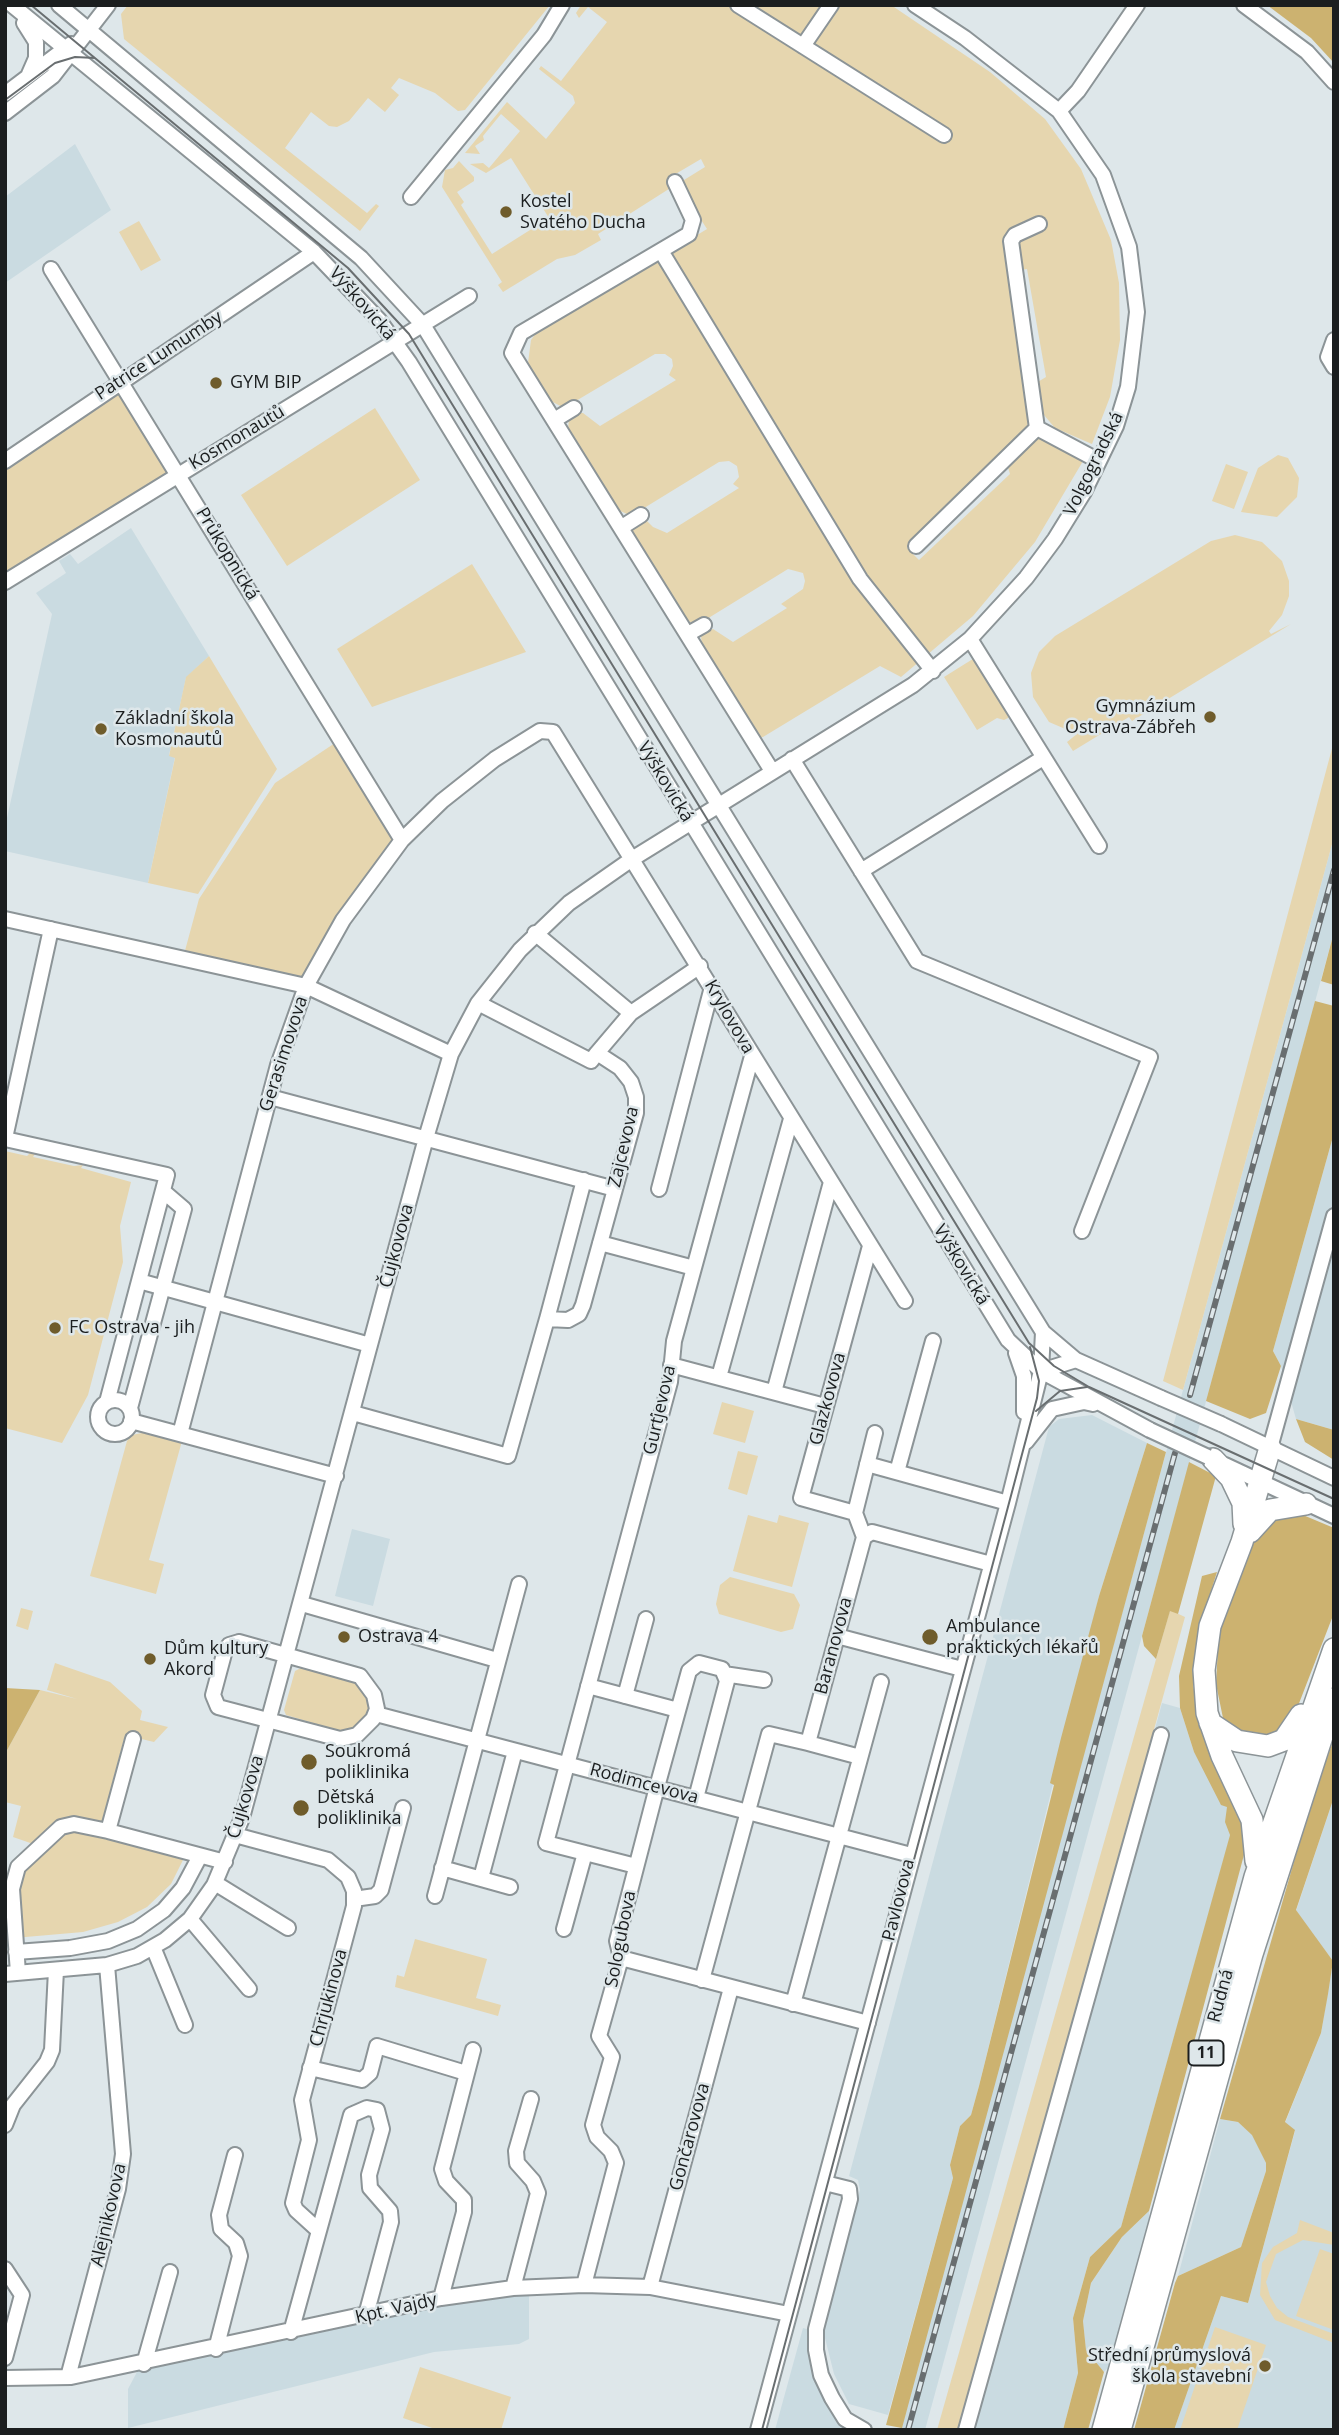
<!DOCTYPE html>
<html>
<head>
<meta charset="utf-8">
<style>
  body { margin:0 }
  #map { position:relative; width:1339px; height:2435px; overflow:hidden; background:#dee7ea; font-family:"Open Sans",sans-serif }
  canvas { display:block }
  .frame { position:absolute; inset:0; border:7px solid #1b1e1f; pointer-events:none }
</style>
</head>
<body>
<div id="map">
<canvas width="1339" height="2435"></canvas>
<div class="frame"></div>
</div>
<script>
const context = document.querySelector('canvas').getContext('2d');
context.lineJoin = 'round';
function fillPath(path, color) {
  context.fillStyle = color;
  context.fill(path, 'evenodd');
}
function poly(rows) {
  const path = new Path2D();
  for (const r of rows) {
    if (r.length === 3) {
      path.moveTo(r[0] + r[2], r[1]);
      path.arc(r[0], r[1], r[2], 0, 2 * Math.PI);
      continue;
    }
    path.moveTo(r[0], r[1]);
    for (let i = 2; i < r.length; i += 2) path.lineTo(r[i], r[i + 1]);
  }
  return path;
}
function strokePath(path, color, width, dash) {
  context.strokeStyle = color;
  context.lineWidth = width;
  context.lineCap = dash ? 'butt' : 'round';
  context.setLineDash(dash || []);
  context.stroke(path);
}
function label(font, color, halo, rows, align = 'center') {
  context.font = font + ' "Open Sans",sans-serif';
  context.lineWidth = 5;
  context.setLineDash([]);
  context.textBaseline = 'middle';
  context.strokeStyle = halo;
  context.fillStyle = color;
  for (const [text, x, y, turn = 0] of rows) {
    context.save();
    context.translate(x, y);
    context.rotate((+turn || 0) * Math.PI / 180);
    context.textAlign = isNaN(turn) ? turn : align;
    if (halo) context.strokeText(text, 0, 0);
    context.fillText(text, 0, 0);
    context.restore();
  }
}
fillPath(poly([
  [75,144,111,210,5,283,5,197],
  [131,528,209,656,186,678,169,755,175,757,148,883,5,851,5,827,52,614,36,593,66,573,59,561,70,554,78,564],
  [1334,837,1334,932,1251,1237,925,2430,899,2430],
  [1334,1133,1334,1430,1296,1419,1281,1366,1273,1351],
  [1092,1415,1147,1443,1099,1596,979,2086,971,2115,960,2126,950,2165,953,2178,888,2415,849,2404,834,2374,824,2334,819,2330,860,2190,858,2180,849,2176,1049,1427,1059,1419],
  [352,1529,390,1539,373,1606,335,1596],
  [1162,1703,1180,1708,1194,1752,1227,1806,1230,1835,1227,1848,1121,2227,1090,2257,1073,2318,1078,2373,1063,2430,973,2430,1153,1780,1142,1777],
  [1334,1797,1334,2430,1174,2430,1221,2296,1248,2303,1295,2131,1285,2123,1321,2033,1333,1961,1296,1911],
  [1220,2119,1238,2122,1253,2135,1266,2163,1266,2171,1241,2247,1178,2276],
  [1149,2211,1149,2242,1118,2356,1104,2372,1086,2351,1083,2321,1091,2283,1122,2237],
  [529,2294,529,2339,519,2344,434,2352,128,2428,128,2389,137,2372,352,2321,454,2302],
  [803,2328,810,2330,830,2407,841,2425,850,2430,775,2430]
]), '#cadbe1');
fillPath(poly([
  [128,5,550,5,465,110,458,111,435,93,399,78,391,88,399,95,385,112,368,98,349,121,337,127,329,126,311,112,285,148,367,213,376,204,379,206,360,231,124,39,121,14],
  [581,5,891,5,990,72,1045,119,1081,169,1111,240,1119,283,1120,340,1110,397,1092,444,1055,428,1044,415,1036,383,1046,377,1027,269,1011,272,1029,419,1027,427,1017,444,907,548,919,560,1010,474,1007,464,1041,437,1086,456,1035,542,973,616,901,677,880,666,763,737,757,738,702,649,701,635,713,629,733,642,787,608,781,604,803,589,805,581,803,573,788,569,702,622,692,623,683,618,632,532,633,527,645,519,653,527,667,533,739,488,733,484,739,477,737,466,729,461,719,462,636,513,627,514,616,509,568,430,569,418,574,413,583,413,600,426,676,380,669,375,673,366,672,359,665,354,655,354,564,408,551,401,528,363,531,340,536,333,707,229,680,187,684,180,705,167,701,159,667,179,672,187,598,234,601,240,575,255,557,259,503,292,498,285,502,282,442,187,445,170,453,168,459,161,474,177,474,181,457,192,464,202,461,205,492,254,549,218,511,158,486,173,470,164,483,163,489,168,520,131,501,114,483,136,484,140,475,146,480,154,465,153,507,102,546,139,575,103,573,96,539,69,541,66,561,81,607,22,588,7,579,18,576,13],
  [139,221,161,260,141,271,119,232],
  [113,385,178,473,5,582,5,461],
  [375,408,420,480,287,566,241,495],
  [1278,455,1288,458,1299,478,1297,497,1277,517,1241,512,1258,468],
  [1226,464,1248,472,1234,509,1212,501],
  [1235,535,1262,542,1282,561,1289,581,1289,596,1282,615,1269,631,1271,634,1291,624,1132,721,1129,717,1073,751,1067,742,1077,734,1049,722,1033,697,1031,673,1039,652,1055,636,1211,541],
  [472,564,526,652,372,707,337,649],
  [209,656,277,769,198,894,148,883,175,758,169,756,186,677],
  [976,657,1009,710,1008,718,1004,720,997,718,977,730,944,677],
  [341,739,402,840,306,986,183,958,199,899,275,783],
  [1334,741,1334,837,1183,1390,1163,1381],
  [33,1150,37,1151,33,1157,74,1166,83,1165,81,1168,131,1182,120,1226,123,1262,88,1395,62,1443,5,1428,5,1151,27,1156],
  [722,1402,754,1411,745,1443,713,1434],
  [147,1432,182,1441,149,1560,164,1564,156,1594,90,1576,127,1441,132,1435],
  [738,1451,758,1456,747,1495,728,1489],
  [748,1515,777,1523,779,1515,809,1523,792,1587,733,1571],
  [730,1577,794,1594,800,1605,793,1629,781,1632,719,1614,716,1604,720,1585],
  [21,1608,33,1611,28,1630,16,1626],
  [1170,1610,1185,1617,961,2430,937,2430],
  [55,1663,110,1682,142,1711,140,1720,168,1727,154,1742,125,1735,100,1829,187,1852,171,1884,147,1907,118,1922,83,1932,14,1938,12,1889,39,1846,13,1837,21,1806,5,1802,5,1754,40,1690,77,1699,47,1690],
  [303,1667,358,1682,366,1690,370,1706,365,1720,358,1728,343,1732,286,1715,284,1710,295,1671],
  [415,1939,487,1959,476,1998,501,2005,498,2016,395,1987,397,1975,404,1977],
  [1300,2220,1334,2233,1334,2245,1303,2240,1276,2254,1266,2282,1270,2296,1277,2308,1288,2317,1334,2334,1334,2343,1275,2320,1260,2295,1262,2263,1273,2247,1297,2233],
  [1320,2249,1334,2254,1334,2330,1296,2316],
  [1215,2327,1266,2345,1237,2430,1180,2430],
  [420,2367,511,2397,501,2430,438,2430,403,2418]
]), '#e6d6af');
fillPath(poly([
  [1267,5,1334,5,1334,63,1311,38],
  [1334,932,1334,985,1321,981],
  [1315,1001,1334,1006,1334,1133,1273,1351,1281,1366,1266,1413,1250,1419,1206,1401],
  [1296,1419,1334,1430,1334,1460,1305,1442],
  [1147,1443,1166,1452,902,2428,886,2425,953,2178,950,2165,960,2126,971,2115,979,2086,1054,1785,1050,1783,1061,1738,1099,1596],
  [1189,1462,1216,1476,1178,1614,1170,1611,1156,1659,1144,1646,1142,1636],
  [1280,1515,1303,1515,1334,1528,1334,1613,1291,1724,1268,1740,1243,1735,1223,1718,1216,1684,1219,1629,1255,1538],
  [1217,1572,1199,1629,1193,1685,1200,1717,1244,1817,1245,1851,1149,2211,1122,2237,1091,2283,1083,2321,1086,2350,1104,2372,1088,2430,1063,2430,1078,2373,1073,2318,1090,2257,1121,2227,1230,1835,1225,1822,1227,1807,1221,1805,1194,1752,1180,1708,1179,1676,1202,1576],
  [5,1688,40,1690,5,1754],
  [1334,1739,1334,1797,1296,1910,1333,1961,1328,1994,1321,2033,1285,2122,1295,2130,1248,2303,1221,2296,1174,2430,1134,2430,1175,2283,1178,2276,1241,2247,1266,2171,1266,2163,1252,2135,1238,2122,1220,2119,1312,1799]
]), '#ccb270');
const minor = poly([
  [12,5,314,252,379,320,409,362,1008,1340,1041,1371,1150,1430],
  [59,5,361,258,423,325,1043,1332,1076,1360,1161,1398],
  [738,5,944,135],
  [1244,5,1307,52,1334,82],
  [24,23,36,42,36,58,29,74],
  [803,46,831,5],
  [5,94,71,44],
  [1059,111,1078,91,1137,5],
  [5,113,53,76,108,5],
  [675,182,693,220,689,234,521,333,512,353,772,771],
  [411,197,544,35,562,5],
  [661,251,860,579,933,671],
  [51,269,402,840],
  [1334,340,1328,357,1334,367],
  [556,419,574,408],
  [1037,428,1099,461],
  [5,461,314,252],
  [622,527,641,515],
  [916,546,1037,428,1011,241,1015,235,1039,224],
  [5,582,469,296],
  [688,634,704,625],
  [970,639,1099,846],
  [792,759,917,961,1150,1057,1082,1231],
  [861,871,1043,758],
  [5,919,306,986,451,1054],
  [535,933,631,1013],
  [478,1003,591,1061,597,1053],
  [270,1097,615,1189],
  [5,1138,51,929],
  [5,1139,167,1175,107,1402],
  [659,1189,712,987],
  [600,1243,694,1268],
  [139,1281,370,1345],
  [547,1319,584,1180],
  [1016,1353,1024,1376,1024,1412],
  [671,1365,825,1406],
  [1041,1371,1076,1360],
  [719,1377,791,1119],
  [774,1392,831,1182],
  [115,1417,17],
  [130,1408,184,1209,163,1191],
  [353,1413,508,1456,547,1319,568,1320,579,1314,583,1305,636,1113,636,1097,631,1082,620,1068,597,1053,631,1013,700,966],
  [131,1421,336,1476],
  [1221,1424,1334,1478],
  [180,1434,278,1065,306,986,343,920,402,840,442,801,495,759,540,731,553,732,905,1301],
  [1026,1442,1052,1409,1084,1402,1093,1404],
  [1270,1448,1334,1216],
  [867,1464,1008,1503],
  [1225,1465,1334,1516],
  [897,1472,933,1341],
  [855,1513,801,1498,870,1246],
  [864,1537,872,1532,991,1564],
  [302,1604,497,1660],
  [837,1636,962,1669],
  [239,1642,360,1676,374,1695,377,1709,373,1719,357,1735,340,1739,218,1707,213,1695,224,1654,229,1645,239,1642],
  [724,1674,764,1680],
  [588,1686,678,1710],
  [625,1696,646,1619],
  [376,1714,911,1855],
  [808,1743,860,1757],
  [108,1831,133,1739],
  [235,1835,328,1860,348,1877,354,1891,354,1906,302,2100,309,2140,293,2203,296,2210,318,2230],
  [636,1866,546,1843,670,1382,674,1341,752,1056],
  [442,1868,510,1887],
  [481,1878,515,1751],
  [215,1883,288,1928],
  [435,1896,519,1584],
  [354,1899,375,1896,381,1890,403,1808],
  [190,1919,249,1989],
  [564,1929,585,1853],
  [153,1947,185,2025],
  [16,1952,70,1948,108,1941,137,1929,164,1910,183,1888,200,1856],
  [621,1958,868,2023],
  [18,1973,12,1889,18,1867,61,1827,74,1824,108,1831,225,1862],
  [5,1974,107,1965,137,1956,165,1940,190,1919,214,1885,242,1818,426,1138,451,1054,478,1003,520,950,569,903,632,859,913,685,970,639,1026,578,1055,539,1084,492,1116,426,1128,387,1137,312,1129,247,1103,175,1059,111,965,38,915,5],
  [702,1980,769,1734,808,1743,864,1537,855,1513,875,1433],
  [793,2004,881,1682],
  [310,2068,362,2080,370,2073,377,2046,466,2073],
  [5,2125,13,2105,47,2062,52,2050,56,1970],
  [825,2183,849,2189,850,2199,816,2329,816,2350,821,2375,832,2398,845,2419,864,2430],
  [5,2269,22,2295,5,2358],
  [584,2285,616,2163,611,2151,597,2137,593,2125,612,2057,599,2036,621,1958,617,1941,657,1787,689,1671,699,1663,722,1669,727,1681,696,1798],
  [650,2287,731,1988],
  [513,2288,538,2193,533,2181,517,2163,516,2151,531,2099],
  [441,2298,464,2212,464,2200,446,2181,442,2169,473,2050],
  [291,2332,351,2115,367,2108,377,2110,382,2129,369,2175,370,2188,390,2211,391,2222,366,2315],
  [216,2349,240,2256,236,2243,221,2229,219,2215,235,2155],
  [144,2364,170,2272],
  [68,2377,118,2189,123,2154,107,1965],
  [5,2378,71,2377,441,2298,513,2288,584,2285,650,2287,789,2314],
  [758,2430,1008,1503,1041,1371,1043,1332],
  [966,2430,1161,1735]
]);
const highway = poly([
  [1213,1459,1231,1478,1243,1503,1244,1524],
  [1250,1532,1270,1510,1306,1504],
  [1210,1723,1237,1741,1268,1746,1284,1740,1301,1715],
  [1256,1861,1252,1820,1222,1756,1207,1713,1204,1670,1210,1626,1242,1542,1270,1448],
  [1103,2430,1255,1877,1334,1649],
  [1120,2430,1252,1954,1334,1699]
]);
strokePath(minor, '#8c9497', 18);
strokePath(highway, '#8c9497', 24);
strokePath(minor, '#fff', 14);
strokePath(highway, '#fff', 21);
strokePath(poly([
  [31,5,348,268,409,334,1029,1343,1054,1366,1089,1387,1334,1499],
  [5,100,55,63,75,57,95,58],
  [1036,1411,1060,1391,1087,1387],
  [762,2430,1037,1398,1039,1381,1030,1347]
]), '#696e70', 2);
const rail = poly([
  [1190,1395,1334,870],
  [908,2430,1175,1453]
]);
strokePath(rail, '#696e70', 6);
strokePath(rail, '#dee7ea', 3.5, [10]);
const minorBridge = poly([
  [1161,1398,1221,1424],
  [1150,1430,1208,1457]
]);
strokePath(minorBridge, '#8c9497', 18, []);
strokePath(minorBridge, '#fff', 14);
for (const [x, y, r, color] of [
  [506,212,7,"#6f5c2b"],
  [216,383,7,"#6f5c2b"],
  [1210,717,7,"#6f5c2b"],
  [101,729,7,"#6f5c2b"],
  [55,1328,7,"#6f5c2b"],
  [344,1637,7,"#6f5c2b"],
  [930,1637,9,"#6f5c2b"],
  [150,1659,7,"#6f5c2b"],
  [309,1762,9,"#6f5c2b"],
  [301,1808,9,"#6f5c2b"],
  [1265,2366,7,"#6f5c2b"]
]) {
  const dot = new Path2D();
  dot.arc(x, y, r, 0, 2 * Math.PI);
  context.fillStyle = color;
  context.fill(dot);
  strokePath(dot, '#dee7ea', 2.5);
}
for (const [x, y, w] of [
  [1206,2053,35]
]) {
  const box = new Path2D();
  box.roundRect(x - w / 2, y - 12.5, w, 25, 5);
  context.fillStyle = '#dee7ea';
  context.fill(box);
  strokePath(box, '#1b1e1f', 2);
}
label('bold 16px', '#1b1e1f', null, [
  ["11",1206,2053]
]);
label('18px', '#1b1e1f', '#dee7ea', [
  ["Kostel",520,202],
  ["Svatého Ducha",520,223],
  ["GYM BIP",230,383],
  ["Gymnázium",1196,707,"right"],
  ["Ostrava-Zábřeh",1196,728,"right"],
  ["Základní škola",115,719],
  ["Kosmonautů",115,740],
  ["FC Ostrava - jih",69,1328],
  ["Ambulance",946,1627],
  ["praktických lékařů",946,1648],
  ["Ostrava 4",358,1637],
  ["Dům kultury",164,1649],
  ["Akord",164,1670],
  ["Soukromá",325,1752],
  ["poliklinika",325,1773],
  ["Dětská",317,1798],
  ["poliklinika",317,1819],
  ["Střední průmyslová",1251,2356,"right"],
  ["škola stavební",1251,2377,"right"]
], 'left');
label('18px', '#1b1e1f', '#dee7ea', [
  ["Výškovická",362,304,49],
  ["Patrice Lumumby",159,356,-33],
  ["Kosmonautů",237,438,-31],
  ["Volgogradská",1094,464,-64],
  ["Průkopnická",227,554,59],
  ["Výškovická",665,782,59],
  ["Krylovova",729,1017,60],
  ["Gerasimovova",284,1054,-72],
  ["Zajcevova",624,1147,-77],
  ["Čujkovova",397,1246,-75],
  ["Výškovická",961,1265,59],
  ["Glazkovova",828,1399,-75],
  ["Gurťjevova",660,1410,-77],
  ["Baranovova",834,1646,-75],
  ["Rodimcevova",644,1784,15],
  ["Čujkovova",246,1797,-73],
  ["Pavlovova",899,1900,-76],
  ["Sologubova",621,1939,-79],
  ["Rudná",1221,1996,-75],
  ["Chrjukinova",329,1998,-75],
  ["Gončarovova",690,2137,-75],
  ["Alejnikovova",109,2215,-77],
  ["Kpt. Vajdy",396,2309,-13]
]);
</script>
</body>
</html>
